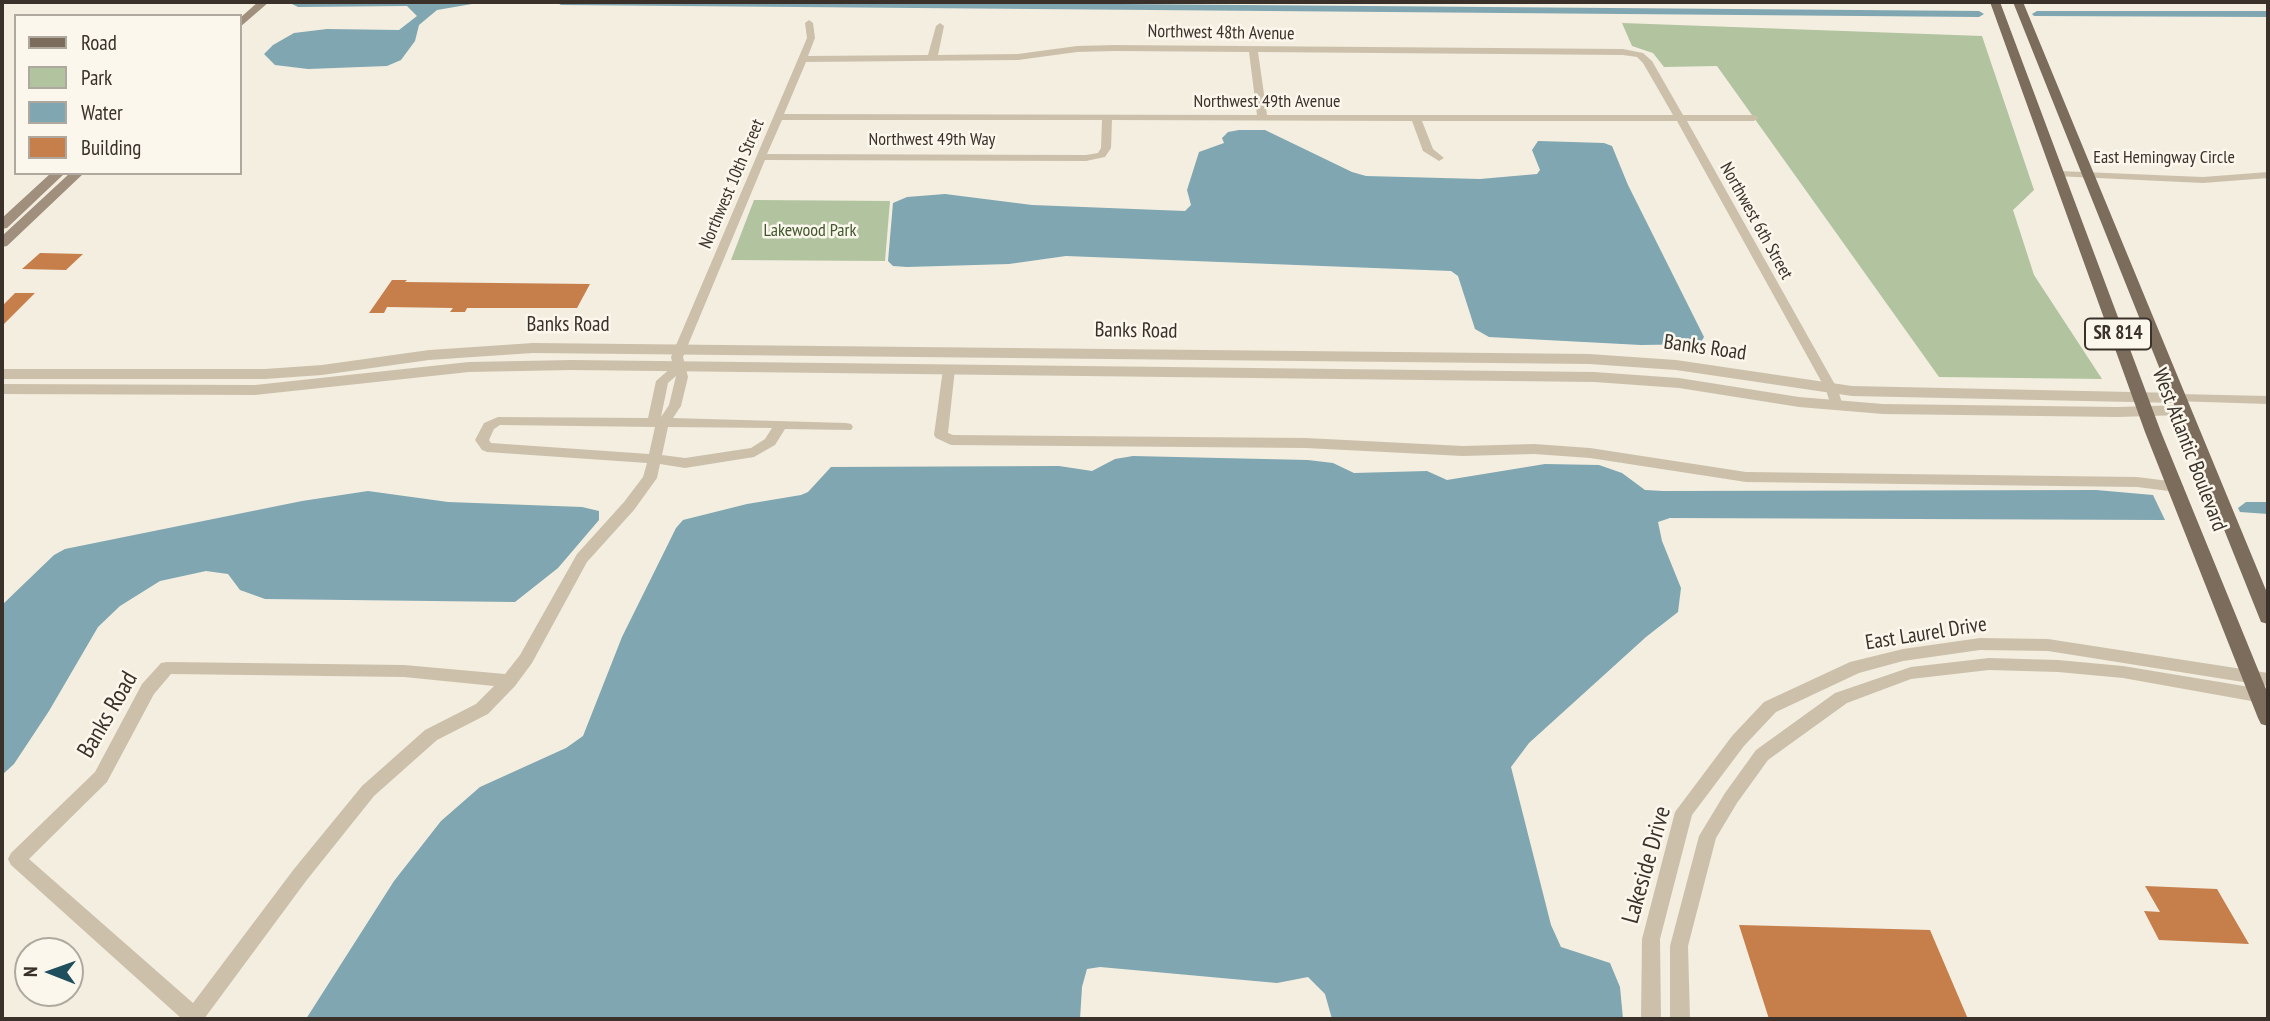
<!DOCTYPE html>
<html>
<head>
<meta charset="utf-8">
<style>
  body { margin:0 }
  #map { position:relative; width:2270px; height:1021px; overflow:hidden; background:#f3eee0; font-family:"PT Sans Narrow",sans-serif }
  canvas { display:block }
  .frame { position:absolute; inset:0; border:4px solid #3a322a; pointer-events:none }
  .legend { position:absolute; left:14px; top:14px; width:228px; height:161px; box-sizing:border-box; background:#fbf7ed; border:2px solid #aea89f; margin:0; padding:9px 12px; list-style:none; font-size:21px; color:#3a322a }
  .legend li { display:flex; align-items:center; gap:14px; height:35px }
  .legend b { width:35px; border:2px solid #aea89f }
  .north { position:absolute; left:14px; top:937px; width:70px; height:70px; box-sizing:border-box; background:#fbf7ed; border:2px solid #aea89f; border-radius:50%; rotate:271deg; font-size:19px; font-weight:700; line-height:28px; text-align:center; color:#3a322a }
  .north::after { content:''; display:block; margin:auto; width:24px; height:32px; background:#1f4e5c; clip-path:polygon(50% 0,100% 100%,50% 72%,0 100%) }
</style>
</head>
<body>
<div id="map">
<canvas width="2270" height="1021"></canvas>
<div class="frame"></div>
<ul class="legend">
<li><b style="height:9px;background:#7c6c5c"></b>Road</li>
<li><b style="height:19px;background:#b1c39f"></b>Park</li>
<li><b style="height:19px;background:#7fa6b1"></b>Water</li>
<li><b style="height:19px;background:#c67e4b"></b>Building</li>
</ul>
<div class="north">N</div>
</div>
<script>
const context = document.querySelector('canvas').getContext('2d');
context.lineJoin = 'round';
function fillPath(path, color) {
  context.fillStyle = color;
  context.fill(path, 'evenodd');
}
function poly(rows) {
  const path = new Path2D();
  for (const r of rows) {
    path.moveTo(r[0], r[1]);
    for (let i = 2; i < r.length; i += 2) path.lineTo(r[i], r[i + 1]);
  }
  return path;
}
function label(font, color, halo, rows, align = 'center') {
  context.font = font + ' "PT Sans Narrow",sans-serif';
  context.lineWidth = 5;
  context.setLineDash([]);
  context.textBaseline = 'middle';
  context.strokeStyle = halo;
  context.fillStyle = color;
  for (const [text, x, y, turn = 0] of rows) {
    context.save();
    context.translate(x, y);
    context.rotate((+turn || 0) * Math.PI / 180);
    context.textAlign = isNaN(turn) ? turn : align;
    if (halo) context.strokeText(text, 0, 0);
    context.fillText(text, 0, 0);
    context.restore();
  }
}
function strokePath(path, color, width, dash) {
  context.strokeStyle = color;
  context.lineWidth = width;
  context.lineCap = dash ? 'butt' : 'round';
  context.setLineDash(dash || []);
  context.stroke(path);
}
fillPath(poly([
  [1552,2,1964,2,1966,4,1611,3],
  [1622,23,1982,36,2034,190,2013,210,2034,275,2102,379,1939,377,1717,66,1664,67,1653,53,1632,46],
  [754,200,890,201,885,261,731,260]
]), '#b1c39f');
fillPath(poly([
  [288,2,511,2,472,4,437,10,419,25,415,41,401,60,387,66,308,69,275,65,264,54,273,45,294,33,327,29,399,30,417,16,407,6,298,7],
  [1239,130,1265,130,1352,172,1366,176,1480,179,1537,174,1540,170,1532,150,1538,141,1604,143,1612,146,1628,185,1704,337,1700,344,1641,345,1489,337,1475,329,1458,276,1451,271,1066,256,1009,264,907,267,893,266,888,261,893,203,907,197,945,194,1032,205,1185,211,1191,205,1187,190,1199,152,1224,143,1222,138,1228,132],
  [1133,456,1308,460,1333,463,1354,473,1427,471,1447,480,1545,464,1599,465,1622,473,1645,490,1663,491,2096,490,2153,495,2165,520,1670,518,1658,522,1662,541,1681,588,1678,612,1646,637,1529,743,1511,767,1551,925,1561,947,1610,963,1620,987,1623,1019,1332,1019,1325,994,1308,977,1277,983,1100,967,1087,969,1082,987,1080,1019,306,1019,394,881,441,821,480,787,566,748,583,736,622,637,676,528,683,520,747,504,801,495,808,492,831,467,1059,466,1092,471,1115,459],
  [368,491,448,502,582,507,599,511,599,520,558,568,515,602,265,599,240,590,228,574,206,571,160,581,120,606,98,627,49,711,14,764,2,775,2,605,54,555,65,549,302,501]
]), '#7fa6b1');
fillPath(poly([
  [556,2,876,2,1979,11,1984,14,1979,17,561,5,556,2],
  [2037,11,2268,11,2268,17,2034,16,2032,14,2037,11],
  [2246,502,2268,502,2268,514,2240,512,2238,508,2246,502]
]), '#7fa6b1');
fillPath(poly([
  [40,253,83,254,66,270,22,269],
  [392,280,407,280,405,282,590,284,577,308,467,308,465,312,450,312,453,308,387,307,384,313,369,313],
  [15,293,35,293,2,326,2,306],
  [2145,886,2217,889,2249,944,2159,940,2144,911,2160,912],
  [1739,925,1930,930,1968,1019,1769,1019]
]), '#c67e4b');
fillPath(poly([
  [809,20,813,23,815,38,808,56,928,55,936,26,940,23,944,26,938,55,1018,54,1077,46,1115,45,1623,49,1643,53,1652,61,1683,115,1754,115,1759,118,1754,121,1687,121,1838,390,1843,406,1837,410,1831,406,1826,390,1677,121,1422,121,1433,149,1444,158,1439,161,1423,151,1412,121,1112,120,1111,148,1105,157,1086,161,765,160,683,357,688,377,681,406,673,418,846,423,851,424,853,427,851,430,785,429,775,445,754,457,685,468,660,464,657,478,634,510,587,562,532,663,515,686,488,714,437,740,374,796,306,881,204,1019,182,1019,11,865,8,859,11,853,95,772,142,684,161,663,167,662,404,665,505,674,520,655,577,554,624,502,643,477,647,463,487,452,482,450,475,440,484,423,498,417,648,418,656,381,673,366,671,357,807,38,805,23,809,20],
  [1115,51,1249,52,1257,115,784,114,806,62,1018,60,1077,52,1115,51],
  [1258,52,1623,55,1637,57,1643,63,1673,115,1267,115,1258,52],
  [782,120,1102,120,1101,148,1098,153,1086,155,767,154,782,120],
  [676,376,669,405,661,417,668,383,676,376],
  [500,425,655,427,649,454,491,443,489,440,494,429,500,425],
  [668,427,772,428,765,439,751,448,685,458,662,455,668,427],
  [171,674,404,677,494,686,476,704,425,730,362,786,294,869,193,1003,29,859,107,782,154,694,171,674],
  [2059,171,2203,177,2268,172,2268,178,2203,183,2055,176,2055,172,2059,171],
  [949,365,955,369,948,433,953,435,1306,438,1463,446,1534,444,1590,448,1746,472,2137,477,2177,482,2184,487,2177,492,2137,487,1746,482,1590,458,1534,454,1463,456,1306,448,951,445,936,438,934,435,943,369,949,365],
  [2178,394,2268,396,2268,404,2173,401,2172,398,2173,395,2178,394],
  [1980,638,2048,639,2268,673,2268,686,2048,651,1980,650,1903,661,1859,673,1776,712,1744,746,1692,815,1660,939,1661,1019,1641,1019,1642,939,1675,812,1732,736,1764,702,1850,662,1903,649,1980,638],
  [1989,658,2058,660,2123,666,2268,690,2268,704,2123,678,2058,672,1989,670,1911,679,1847,703,1768,760,1737,803,1716,838,1688,946,1690,1019,1670,1019,1670,946,1699,836,1725,793,1756,750,1835,693,1911,667,1989,658]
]), '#ccc0ab');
fillPath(poly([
  [533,343,1589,354,1676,360,1852,386,2178,393,2186,398,2178,403,1852,396,1676,370,1589,364,533,353,429,360,322,375,265,379,2,379,2,369,265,369,322,365,429,350,533,343],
  [572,360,1594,372,1679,378,1799,397,1883,404,2118,407,2182,405,2190,410,2182,415,2118,417,1883,414,1799,407,1679,388,1594,382,572,370,469,372,255,395,2,394,2,384,255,385,469,362,572,360]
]), '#ccc0ab');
fillPath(poly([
  [258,2,269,2,240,27,240,18,258,2],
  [51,173,65,173,7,228,2,229,2,218,51,173],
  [70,173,84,173,7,246,2,247,2,236,70,173]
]), '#a08f7c');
fillPath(poly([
  [1990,2,2000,2,2161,432,2268,694,2268,726,2261,724,2258,718,2145,432,1990,2],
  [2013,2,2023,2,2268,595,2268,624,2261,622,2013,2]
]), '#7c6c5c');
label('18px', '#3a322a', '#fbf7ed', [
  ["Northwest 48th Avenue",1221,33,1],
  ["Northwest 49th Avenue",1267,102],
  ["Northwest 49th Way",932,140],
  ["East Hemingway Circle",2164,158],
  ["Northwest 10th Street",732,184,-67],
  ["Northwest 6th Street",1756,221,61]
]);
label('18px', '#42582e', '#fbf7ed', [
  ["Lakewood Park",810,231]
]);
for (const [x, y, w] of [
  [2118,334,66]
]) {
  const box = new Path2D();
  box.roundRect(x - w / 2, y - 15.5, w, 31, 5);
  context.fillStyle = '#fbf7ed';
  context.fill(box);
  strokePath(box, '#3a322a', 2);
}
label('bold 19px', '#3a322a', null, [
  ["SR 814",2118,334]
]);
label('21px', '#3a322a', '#fbf7ed', [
  ["Banks Road",568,325],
  ["Banks Road",1136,331,1],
  ["Banks Road",1705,348,8],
  ["West Atlantic Boulevard",2189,450,69],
  ["East Laurel Drive",1926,634,-9]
]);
label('24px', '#3a322a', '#fbf7ed', [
  ["Banks Road",108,715,-60],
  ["Lakeside Drive",1647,865,-74]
]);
</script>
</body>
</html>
